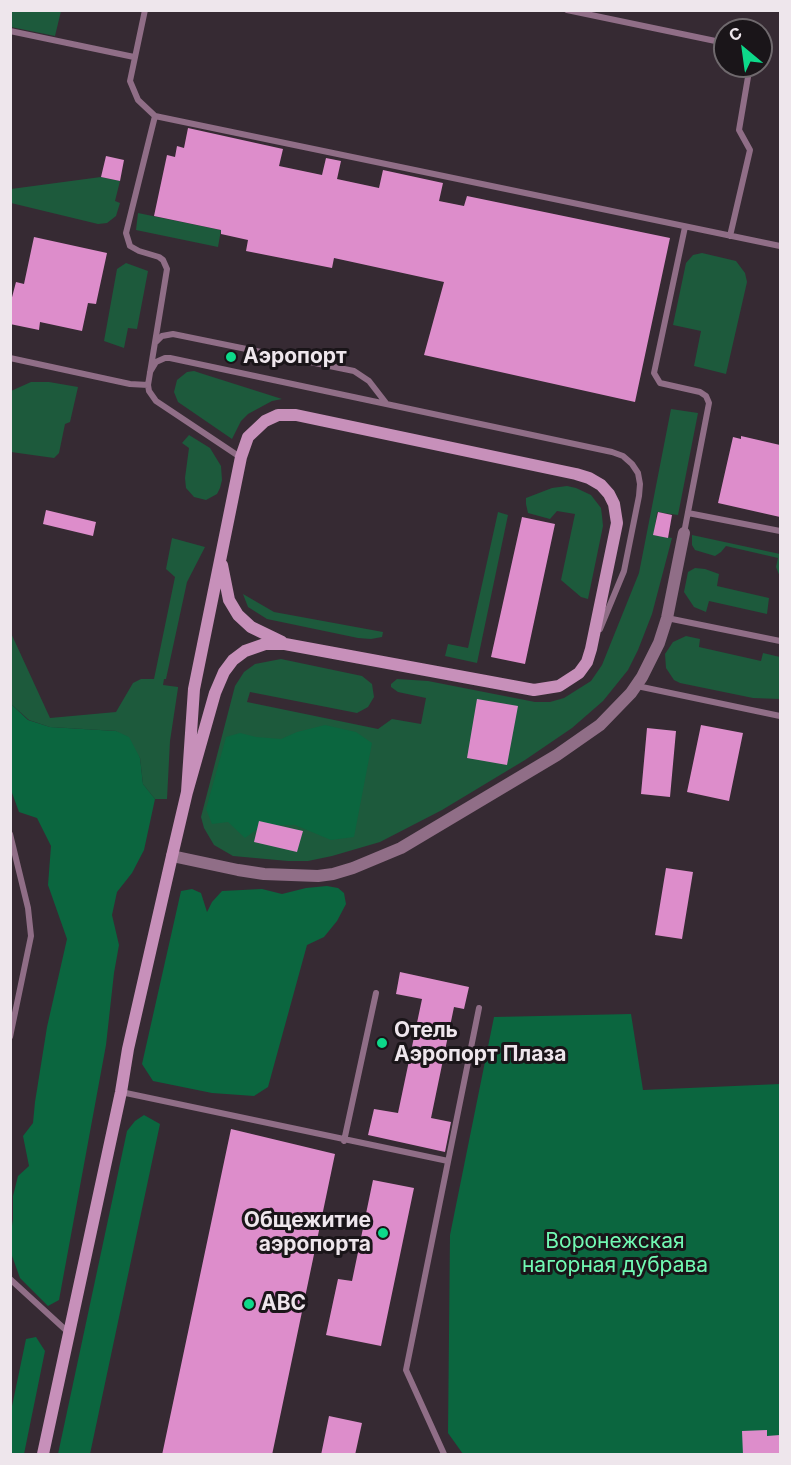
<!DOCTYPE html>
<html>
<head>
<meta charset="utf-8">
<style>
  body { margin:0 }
  #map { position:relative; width:791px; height:1465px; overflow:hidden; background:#362a33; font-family:Inter,sans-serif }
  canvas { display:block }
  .frame { position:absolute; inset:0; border:12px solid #eee6ec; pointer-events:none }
  .north { position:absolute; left:713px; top:18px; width:60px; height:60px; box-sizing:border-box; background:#1a1519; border:2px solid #6f696d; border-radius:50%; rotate:331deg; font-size:16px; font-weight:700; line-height:24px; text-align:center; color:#eee6ec }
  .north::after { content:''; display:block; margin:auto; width:21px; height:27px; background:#0dd98a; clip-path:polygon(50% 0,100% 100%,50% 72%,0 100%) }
</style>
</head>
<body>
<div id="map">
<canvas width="791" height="1465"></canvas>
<div class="frame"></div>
<div class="north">С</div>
</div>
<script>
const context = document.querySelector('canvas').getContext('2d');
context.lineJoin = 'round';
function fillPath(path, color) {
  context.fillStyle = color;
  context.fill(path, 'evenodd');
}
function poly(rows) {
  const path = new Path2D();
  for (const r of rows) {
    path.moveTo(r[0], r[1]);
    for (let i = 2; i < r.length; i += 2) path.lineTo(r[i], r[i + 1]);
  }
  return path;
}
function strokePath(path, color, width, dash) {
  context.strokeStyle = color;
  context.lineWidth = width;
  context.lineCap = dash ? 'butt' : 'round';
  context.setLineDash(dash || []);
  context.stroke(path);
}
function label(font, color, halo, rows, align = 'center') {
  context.font = font + ' Inter,sans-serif';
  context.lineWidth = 6;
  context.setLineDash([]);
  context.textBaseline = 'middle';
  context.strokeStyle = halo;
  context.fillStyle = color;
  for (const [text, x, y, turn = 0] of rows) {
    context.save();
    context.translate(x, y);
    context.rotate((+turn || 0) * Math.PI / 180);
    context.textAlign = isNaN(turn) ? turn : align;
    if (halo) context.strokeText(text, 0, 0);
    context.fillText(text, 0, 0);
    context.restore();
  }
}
fillPath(poly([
  [11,10,61,11,55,36,11,27],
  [101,177,120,181,115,201,120,203,116,216,107,223,98,224,11,203,11,189],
  [138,213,221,230,218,247,136,230],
  [702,253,736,261,745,273,747,282,726,374,694,366,701,331,673,325,686,263,693,255],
  [126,263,148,271,137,329,128,328,124,348,104,341,117,269],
  [194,371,200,373,282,399,272,401,248,414,241,421,232,439,178,402,174,392,177,380,187,372],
  [31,382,49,382,78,387,70,422,65,424,59,453,54,458,11,452,11,391],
  [671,409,698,413,678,515,657,512,654,535,672,538,652,614,638,650,628,670,603,701,572,728,525,760,442,810,380,842,332,856,308,861,288,861,233,856,214,845,204,828,201,817,235,686,244,672,255,664,281,659,362,676,372,684,374,697,368,707,357,713,250,692,247,702,378,729,392,719,421,724,426,698,398,692,391,687,391,684,397,679,428,681,535,702,550,702,564,698,591,681,602,665,639,573],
  [189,435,210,448,221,466,222,480,220,488,217,494,206,500,194,497,186,488,185,478,189,448,182,443],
  [567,486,576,488,591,495,601,508,602,516,603,526,588,599,581,597,561,580,575,514,557,511,550,519,528,513,526,504,526,498,552,488],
  [498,512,508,515,477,663,445,656,448,644,468,648],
  [692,535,780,554,780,577,776,567,778,558,726,546,721,552,715,556,695,550,692,545],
  [172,538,205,547,187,582,166,679,164,679,163,685,178,687,178,688,170,741,167,799,155,799,143,784,140,758,116,731,50,727,29,720,11,704,10,631,50,718,116,712,133,683,141,679,154,679,175,577,166,569],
  [695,568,705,569,719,574,717,586,769,598,767,614,709,601,706,612,694,607,684,592,688,572],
  [243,594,274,612,383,632,382,637,371,639,358,638,267,619,248,607],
  [686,636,700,639,699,647,761,661,763,653,780,657,780,699,753,698,680,683,674,680,666,668,665,654,673,642]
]), '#1d5a3c');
fillPath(poly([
  [11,704,28,720,50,727,116,731,129,737,140,758,143,784,155,799,144,850,132,873,117,892,112,915,119,945,114,973,106,1045,59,1300,48,1306,20,1278,11,1253,11,1233,13,1219,13,1196,18,1176,29,1166,23,1136,33,1123,35,1102,47,1027,67,939,48,885,51,846,37,818,19,812,11,790],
  [325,725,356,732,372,743,354,837,331,840,295,825,263,825,245,838,228,822,212,824,206,809,226,737,240,733,256,737,281,739,297,732],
  [327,886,338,888,344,893,346,904,337,921,324,937,307,945,268,1087,254,1096,212,1093,153,1081,142,1064,181,891,192,889,201,893,207,912,212,902,222,891,262,889,282,894,306,888],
  [631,1014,643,1090,780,1084,780,1454,463,1454,448,1433,450,1235,494,1017],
  [144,1115,160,1124,90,1454,58,1454,127,1131,135,1121],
  [36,1337,45,1351,24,1454,11,1454,11,1411,26,1339]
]), '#0b663f');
fillPath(poly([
  [188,128,283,149,279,166,322,175,326,158,341,161,337,179,379,188,383,170,443,183,439,201,464,206,467,196,670,238,635,402,424,355,444,282,334,258,332,268,246,251,248,240,221,234,221,230,154,216,167,155,175,157,177,146,184,148],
  [106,156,124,160,120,181,101,177],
  [34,237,107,253,96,304,88,303,82,331,40,322,39,330,10,324,10,305,16,282,24,284],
  [741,436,780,445,780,517,718,503,733,437,741,439],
  [46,510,96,522,93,536,43,524],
  [658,512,672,515,668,538,653,535],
  [522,517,555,524,525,664,491,657],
  [477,699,518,706,507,765,467,758],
  [701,725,743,733,729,801,687,792],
  [647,728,676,731,670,797,641,794],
  [259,821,303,831,297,852,254,842],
  [666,868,693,872,682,939,655,935],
  [400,972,469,987,464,1009,454,1007,431,1118,451,1122,445,1152,368,1135,374,1109,398,1113,422,999,396,994],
  [231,1129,335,1154,272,1455,162,1455],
  [373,1180,414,1188,381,1346,326,1335,338,1279,352,1281],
  [329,1416,362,1423,355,1455,321,1455],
  [767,1430,767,1436,780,1435,780,1455,743,1455,742,1431]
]), '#dd8dcb');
strokePath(poly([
  [145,10,130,81,138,100,155,116,780,246],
  [567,10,725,43],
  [10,31,134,57],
  [155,116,126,233,130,246,139,251,159,257,163,260,167,269,148,385,149,391,156,401,240,457],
  [730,236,750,150,739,130,748,77,743,66],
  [156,342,162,336,173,334,354,371,369,381,386,403],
  [10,358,130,384,148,385],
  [150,372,156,362,165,358,170,358,612,452,623,456,632,464,638,473,640,484,639,496,624,571,600,629],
  [688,513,780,531],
  [684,533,709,403,706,396,700,392,660,383,654,373,685,227],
  [667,618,780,641],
  [637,686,780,716],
  [10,834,28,908,31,936,10,1037],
  [121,1092,448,1161],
  [344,1141,376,993],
  [10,1279,69,1333],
  [444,1454,406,1370,479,1008]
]), '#906e87', 6);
strokePath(poly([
  [172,856,238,870,264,874,318,876,333,874,353,868,401,848,557,755,600,725,631,693,642,677,659,643,667,618,684,533]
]), '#906e87', 12);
strokePath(poly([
  [222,565,229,600,238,615,251,627,282,642],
  [43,1454,121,1092,128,1049,172,856,187,792,215,693,224,672,233,660,245,651,265,644,285,644,534,690,559,686,579,673,587,662,591,649,617,523,614,504,609,494,601,485,589,478,576,474,296,415,278,415,265,421,248,437,241,457,194,689,187,792]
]), '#c790ba', 12);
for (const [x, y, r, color] of [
  [231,357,6,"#0dd98a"],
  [382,1043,6,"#0dd98a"],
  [383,1233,6,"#0dd98a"],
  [249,1304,6,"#0dd98a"]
]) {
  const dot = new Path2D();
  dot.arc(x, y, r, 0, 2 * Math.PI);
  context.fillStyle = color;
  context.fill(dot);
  strokePath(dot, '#1a1519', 2);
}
label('bold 21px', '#eee6ec', '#1a1519', [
  ["Аэропорт",243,357],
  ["Отель",394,1031],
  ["Аэропорт Плаза",394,1055],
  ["Общежитие",371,1221,"right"],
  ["аэропорта",371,1245,"right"],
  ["ABC",261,1304]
], 'left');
label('21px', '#71f9b3', '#1a1519', [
  ["Воронежская",615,1242],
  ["нагорная дубрава",615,1266]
]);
</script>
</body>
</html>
